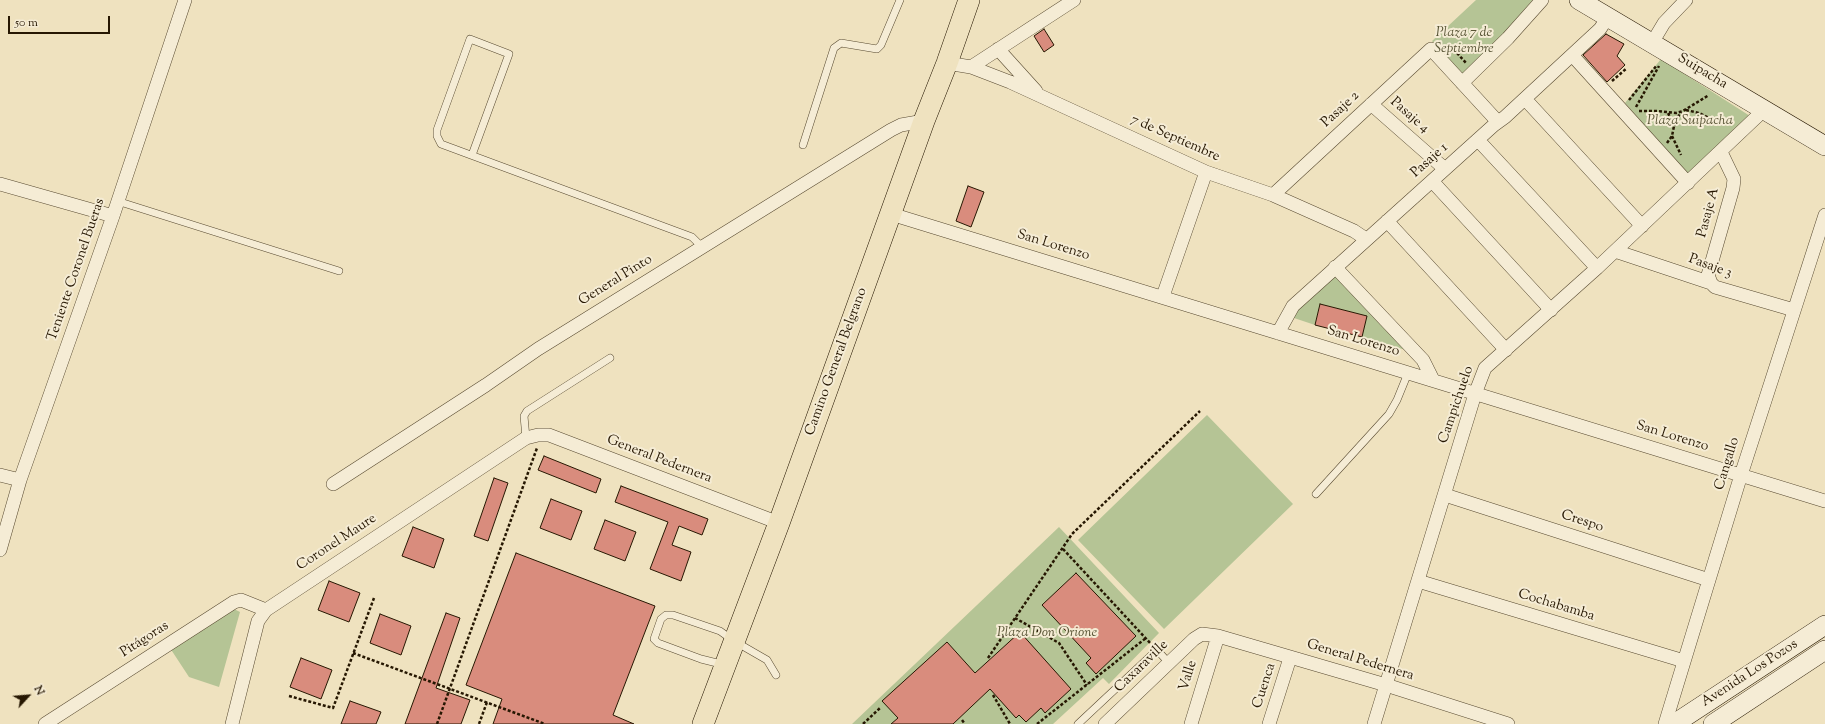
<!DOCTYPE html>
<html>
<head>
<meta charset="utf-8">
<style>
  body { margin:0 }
  #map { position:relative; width:1825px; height:724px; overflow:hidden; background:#efe2bf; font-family:"Sorts Mill Goudy",serif }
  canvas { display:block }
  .north { position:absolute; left:8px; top:676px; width:40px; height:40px; -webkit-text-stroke:3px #f5ecd5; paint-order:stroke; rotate:64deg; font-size:11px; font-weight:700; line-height:16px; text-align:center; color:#261702 }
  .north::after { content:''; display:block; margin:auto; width:14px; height:18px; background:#261702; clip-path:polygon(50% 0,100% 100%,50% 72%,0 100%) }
  .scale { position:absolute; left:8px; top:16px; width:102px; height:18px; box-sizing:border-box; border:2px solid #261702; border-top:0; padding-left:5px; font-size:12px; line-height:14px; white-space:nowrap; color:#261702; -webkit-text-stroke:3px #f5ecd5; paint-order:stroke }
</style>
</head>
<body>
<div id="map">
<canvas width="1825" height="724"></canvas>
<div class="north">N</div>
<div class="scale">50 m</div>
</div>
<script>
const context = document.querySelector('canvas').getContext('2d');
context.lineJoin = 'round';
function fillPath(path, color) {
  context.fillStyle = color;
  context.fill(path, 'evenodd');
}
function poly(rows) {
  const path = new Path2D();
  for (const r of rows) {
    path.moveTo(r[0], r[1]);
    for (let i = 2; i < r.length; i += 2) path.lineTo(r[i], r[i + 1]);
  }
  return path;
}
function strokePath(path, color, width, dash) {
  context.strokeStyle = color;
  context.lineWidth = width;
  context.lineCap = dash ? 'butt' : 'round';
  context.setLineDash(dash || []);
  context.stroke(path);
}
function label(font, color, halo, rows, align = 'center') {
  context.font = font + ' "Sorts Mill Goudy",serif';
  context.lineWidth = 4;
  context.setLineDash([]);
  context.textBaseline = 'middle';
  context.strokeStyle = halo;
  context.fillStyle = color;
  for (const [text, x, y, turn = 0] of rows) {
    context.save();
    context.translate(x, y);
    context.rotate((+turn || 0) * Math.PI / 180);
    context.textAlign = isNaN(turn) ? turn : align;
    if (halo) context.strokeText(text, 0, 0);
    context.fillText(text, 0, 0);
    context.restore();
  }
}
fillPath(poly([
  [1476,0,1533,0,1490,49,1462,76,1432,41],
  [1661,59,1750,116,1687,175,1625,103],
  [1336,274,1409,351,1362,337,1366,316,1320,304,1315,325,1294,318,1297,309],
  [1207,415,1293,504,1164,629,1078,540],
  [1059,527,1159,633,1109,684,1103,678,1053,724,852,724],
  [232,608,240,612,219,687,189,677,170,648]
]), '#b5c495');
const building = poly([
  [1044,29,1054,45,1044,52,1034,36,1044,29],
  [1606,34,1624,44,1617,56,1625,65,1607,82,1583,55,1606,34],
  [968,186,984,192,971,227,956,221,968,186],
  [1320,304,1367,316,1362,337,1315,325,1320,304],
  [544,456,601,479,596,493,538,470,544,456],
  [494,478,508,483,488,541,474,536,494,478],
  [621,486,708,519,702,535,679,526,672,545,691,552,681,581,650,569,668,522,615,502,621,486],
  [551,499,582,511,571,540,540,528,551,499],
  [605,520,636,532,625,561,594,549,605,520],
  [413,527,444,539,434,568,402,556,413,527],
  [516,553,655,606,613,715,634,724,493,724,502,699,466,685,516,553],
  [1076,573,1136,636,1096,674,1086,663,1091,658,1042,605,1076,573],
  [329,581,360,593,349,622,318,610,329,581],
  [446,613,460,618,436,688,470,700,461,724,405,724,446,613],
  [380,614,411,626,401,655,370,643,380,614],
  [1020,632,1071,689,1045,713,1041,708,1026,722,1019,715,1016,718,990,689,953,724,891,724,898,718,882,701,947,642,975,673,1020,632],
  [301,658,332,670,321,699,290,687,301,658],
  [350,701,381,712,376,724,341,724,350,701]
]);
fillPath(building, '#d98c7d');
strokePath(building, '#261702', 1);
const lane = poly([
  [803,145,834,48,841,43,877,49,881,45,900,0],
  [472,155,509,54,470,39,437,130,437,136,441,144,692,237,702,247],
  [117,201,339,271],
  [526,438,524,416,527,411,610,358],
  [1316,494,1389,414,1397,400,1408,373],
  [725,665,701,659,658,643,654,639,661,619,666,615,673,615,720,631,734,641,767,660,776,675],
  [1078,724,1157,650,1169,663]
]);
const street = poly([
  [1652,43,1664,23,1686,0],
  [998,49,1036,91],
  [1572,55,1688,183],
  [947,63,971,67,1074,0],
  [971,67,1010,82,1206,172,1273,195,1354,231,1366,239],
  [1462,83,1508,38,1542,0],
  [1525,99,1642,226],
  [1371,104,1445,169],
  [1478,140,1597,268],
  [1432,181,1551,310],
  [0,184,113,216],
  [1273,195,1431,49,1498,122],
  [891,214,1825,501],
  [1387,221,1506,350],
  [1615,251,1711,283,1715,287,1794,310],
  [1335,267,1423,360,1433,380],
  [1711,283,1708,275,1733,188,1734,179,1721,152],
  [1163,296,1206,172],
  [1278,333,1293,306,1494,125,1505,117,1600,29,1608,17],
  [0,475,20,480],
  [333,484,486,385,538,349,891,130,901,125,924,121],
  [1445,495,1709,580],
  [0,550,20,480,113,216,185,0],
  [1418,581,1684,661],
  [45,724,234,602,241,600,266,610],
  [232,724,258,621,266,610,526,438,538,435,549,435,779,523],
  [1105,724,1194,639,1202,634,1218,636,1386,685,1508,724],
  [1191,724,1218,636],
  [1269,724,1290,658],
  [1374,724,1475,394,1485,368,1597,268,1765,109],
  [1665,724,1741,475,1825,215]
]);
const secondary = poly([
  [1579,0,1825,146],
  [1674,724,1825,625],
  [1713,724,1825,650]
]);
const primary = poly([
  [703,724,779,523,924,121,947,63,969,0]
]);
strokePath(lane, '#584a31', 8);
strokePath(street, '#584a31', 14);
strokePath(secondary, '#261702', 20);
strokePath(primary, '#261702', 22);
strokePath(poly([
  [1467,45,1474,53],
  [1457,53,1466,63],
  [1612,81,1627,68],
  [1629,100,1657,65],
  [1636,107,1659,66],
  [1686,110,1699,113,1717,122,1731,124],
  [1639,111,1657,111,1676,113,1683,111,1709,95],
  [1674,126,1677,117,1682,113],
  [1672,136,1681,155],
  [1667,143,1672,136,1674,126,1668,113],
  [1063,549,1151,644],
  [1015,618,1059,643,1087,685],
  [353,653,545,724],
  [988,658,1072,534,1200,411],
  [993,695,1010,724],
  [289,696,333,708,374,598],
  [962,720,965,724],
  [437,724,537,448],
  [479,724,487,702],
  [863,724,880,708],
  [1037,724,1146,638]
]), '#261702', 2.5, [3, 2]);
strokePath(lane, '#f5ecd5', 7);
strokePath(street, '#f5ecd5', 13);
strokePath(secondary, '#f5ecd5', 19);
strokePath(primary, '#efe2bf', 21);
label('italic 14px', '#585435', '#f5ecd5', [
  ["Plaza 7 de",1464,34],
  ["Septiembre",1464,50],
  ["Plaza Suipacha",1690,122],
  ["Plaza Don Orione",1047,634]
]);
label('14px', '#261702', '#f5ecd5', [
  ["Suipacha",1702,72,31],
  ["Pasaje 2",1341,110,-43],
  ["Pasaje 4",1409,116,41],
  ["7 de Septiembre",1175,139,24],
  ["Pasaje 1",1430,161,-42],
  ["Pasaje A",1709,213,-75],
  ["San Lorenzo",1053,246,17],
  ["Pasaje 3",1710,267,20],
  ["Teniente Coronel Bueras",77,270,-71],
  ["General Pinto",616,281,-32],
  ["San Lorenzo",1363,342,17],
  ["Camino General Belgrano",837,362,-70],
  ["Campichuelo",1457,405,-71],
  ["San Lorenzo",1672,437,17],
  ["General Pedernera",659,460,21],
  ["Cangallo",1728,464,-73],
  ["Crespo",1582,522,18],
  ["Coronel Maure",337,543,-33],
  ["Cochabamba",1556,606,17],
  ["Pitágoras",145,640,-33],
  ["General Pedernera",1360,661,17],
  ["Caxaraville",1142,667,-44],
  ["Avenida Los Pozos",1750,674,-33],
  ["Valle",1189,676,-73],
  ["Cuenca",1265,686,-72]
]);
</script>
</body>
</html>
